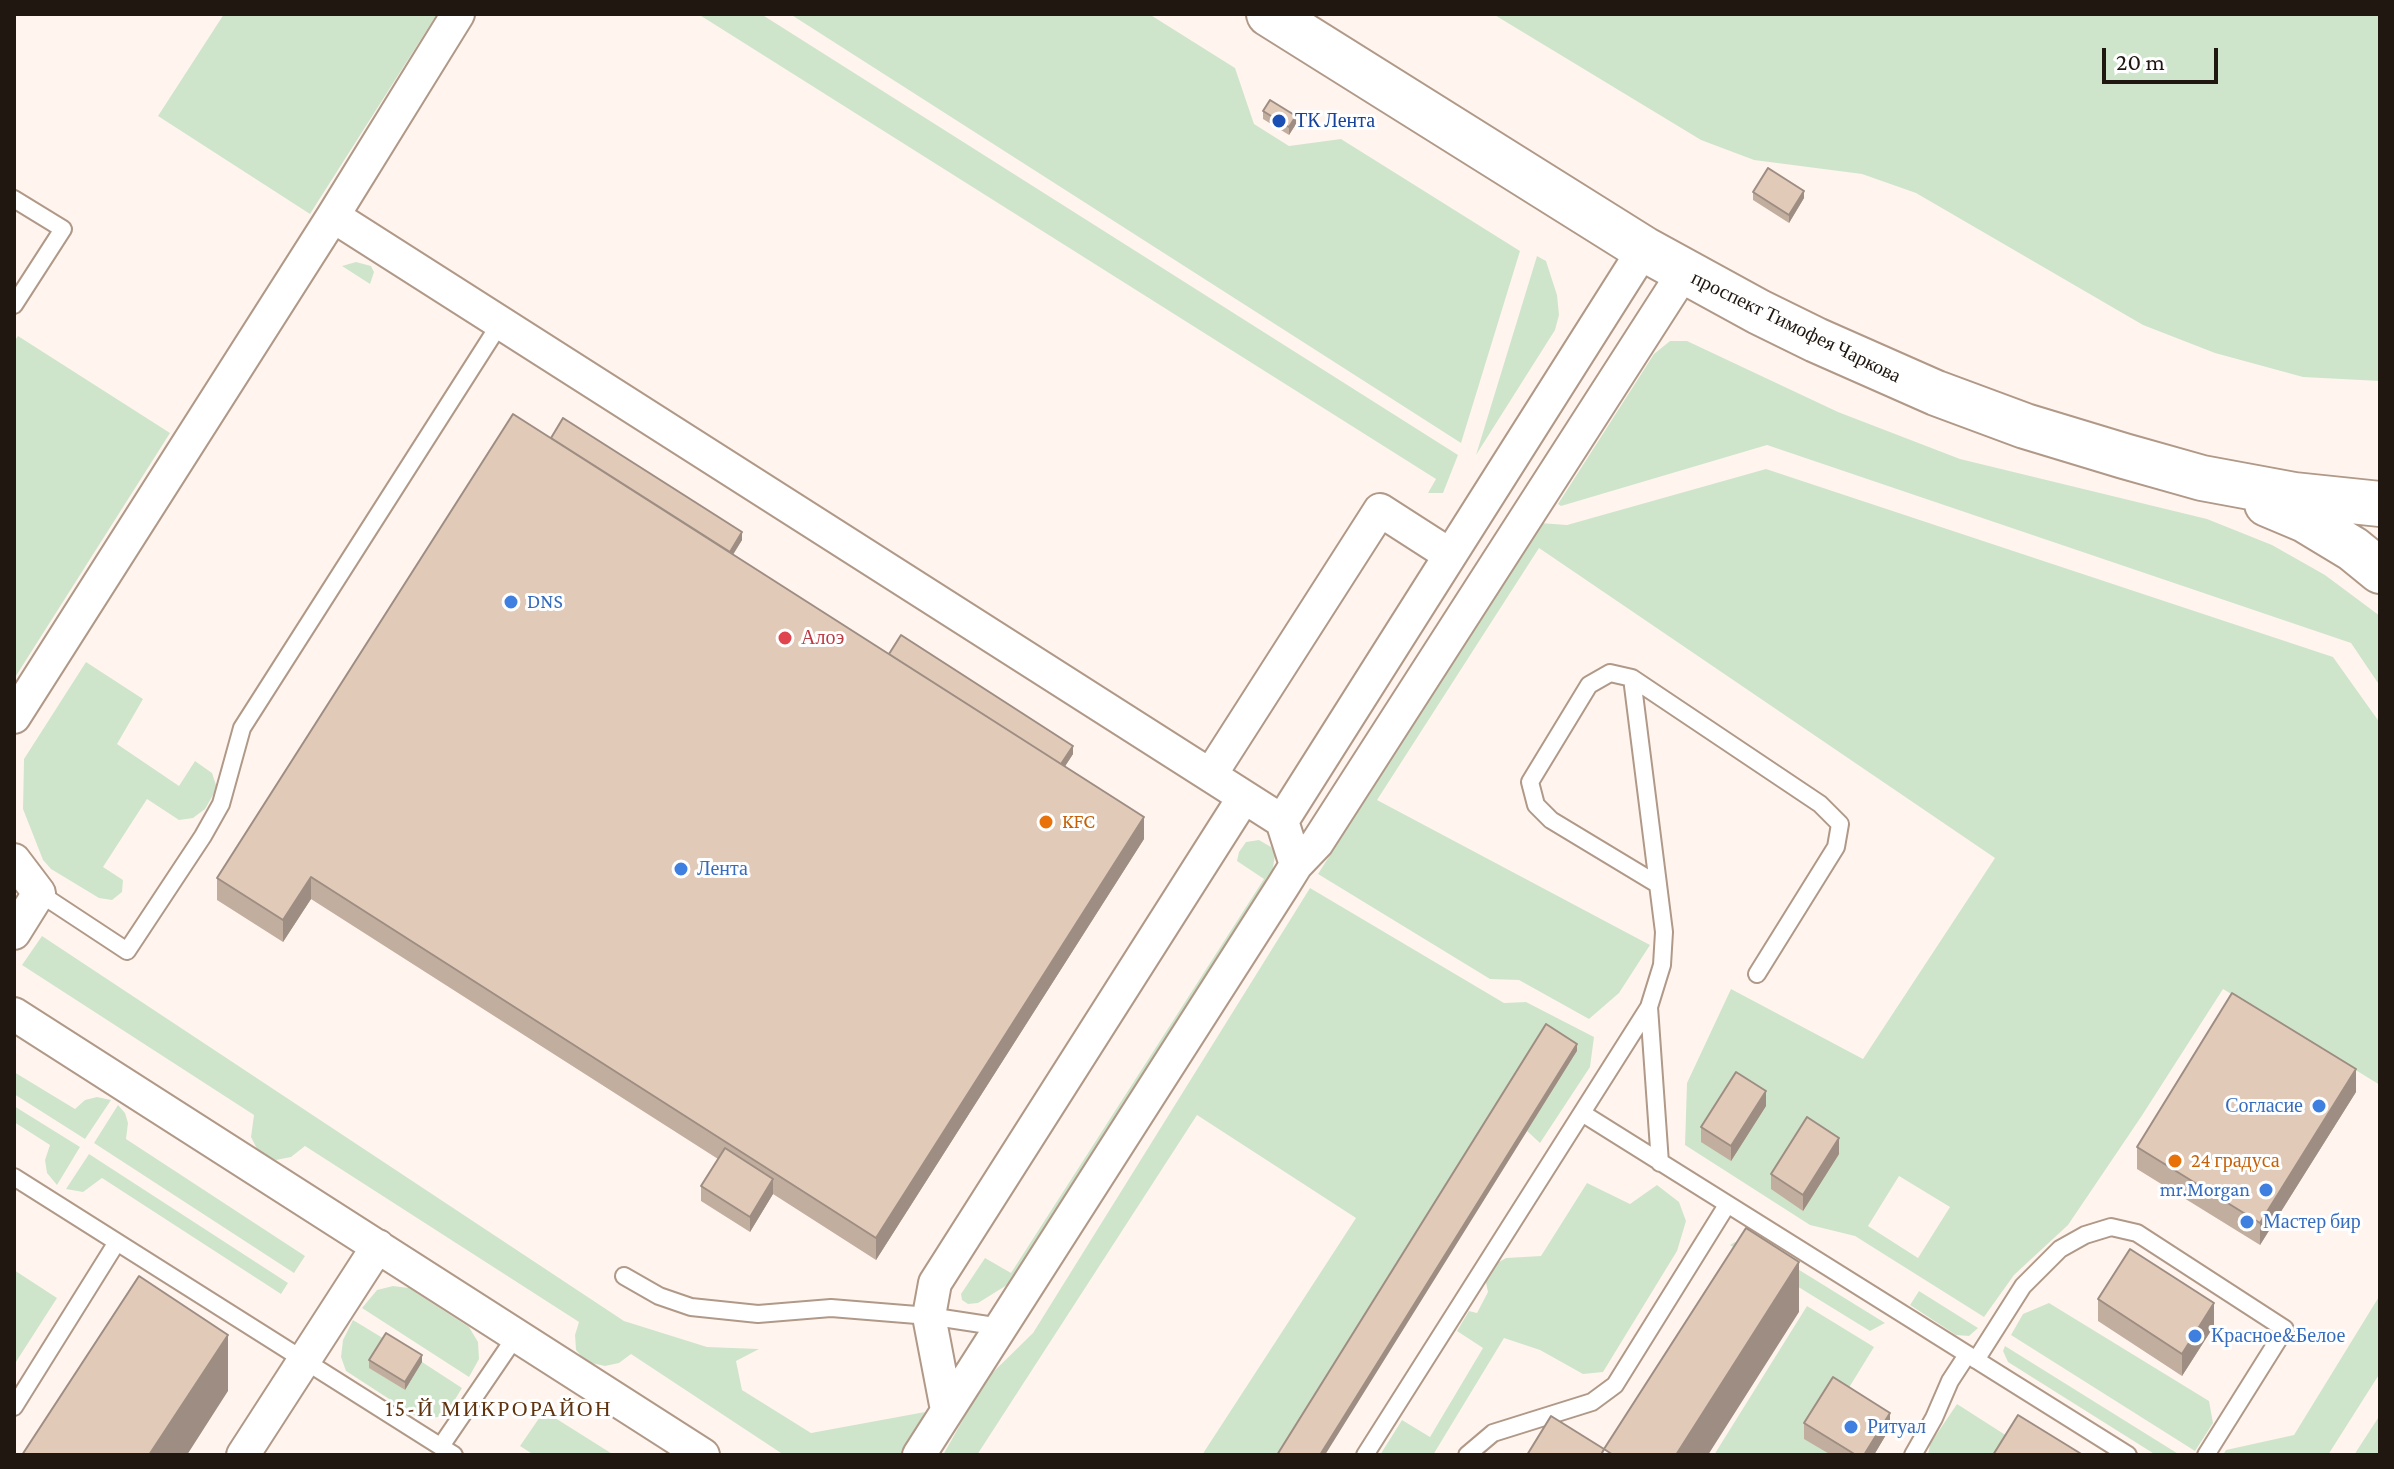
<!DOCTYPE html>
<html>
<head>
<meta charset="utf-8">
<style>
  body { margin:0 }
  #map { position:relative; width:2394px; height:1469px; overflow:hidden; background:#fff5ee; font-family:"Crimson Pro",serif }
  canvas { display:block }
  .frame { position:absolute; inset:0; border:16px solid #1f1710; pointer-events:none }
  .scale { position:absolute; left:2102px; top:48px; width:116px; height:36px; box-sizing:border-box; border:4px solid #1f1710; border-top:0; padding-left:10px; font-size:24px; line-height:28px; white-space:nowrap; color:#1f1710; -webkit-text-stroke:6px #fff; paint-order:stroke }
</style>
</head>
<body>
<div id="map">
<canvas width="2394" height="1469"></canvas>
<div class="frame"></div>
<div class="scale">20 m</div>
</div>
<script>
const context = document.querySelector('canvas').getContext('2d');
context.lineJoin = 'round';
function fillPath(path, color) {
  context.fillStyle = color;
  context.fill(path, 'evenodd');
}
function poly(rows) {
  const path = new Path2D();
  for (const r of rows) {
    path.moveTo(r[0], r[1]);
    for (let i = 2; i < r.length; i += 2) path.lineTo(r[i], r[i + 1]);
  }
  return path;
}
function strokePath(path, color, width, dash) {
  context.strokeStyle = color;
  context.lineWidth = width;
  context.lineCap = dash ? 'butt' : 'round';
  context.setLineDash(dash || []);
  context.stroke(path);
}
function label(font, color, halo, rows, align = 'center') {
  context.font = font + ' "Crimson Pro",serif';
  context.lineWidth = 6;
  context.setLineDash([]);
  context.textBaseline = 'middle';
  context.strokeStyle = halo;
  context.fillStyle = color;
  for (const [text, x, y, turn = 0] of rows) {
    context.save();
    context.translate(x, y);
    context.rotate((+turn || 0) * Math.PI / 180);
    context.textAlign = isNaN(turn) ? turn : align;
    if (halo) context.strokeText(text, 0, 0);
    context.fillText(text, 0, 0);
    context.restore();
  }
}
fillPath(poly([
  [224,14,437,14,310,214,158,116],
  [698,14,761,14,1458,455,1443,493,1428,493,1436,479],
  [790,14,1149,14,1235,68,1254,124,1289,146,1341,139,1520,251,1461,443],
  [1493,14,2380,14,2380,381,2303,377,2215,353,2143,325,1916,193,1862,174,1754,160,1701,140],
  [1537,256,1546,261,1557,295,1559,315,1555,330,1476,455],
  [356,262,371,266,374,272,370,284,342,266],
  [18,336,170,433,14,679,14,342],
  [1670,341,1687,341,1838,412,1960,459,2207,519,2272,545,2325,575,2380,616,2380,686,2351,643,1767,445,1561,506,1558,504,1654,354],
  [1766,469,2333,657,2380,723,2380,1085,2223,989,2141,1117,2068,1225,2014,1275,1984,1317,1855,1236,1810,1225,1685,1145,1687,1083,1731,989,1863,1059,1995,858,1539,548,1377,800,1650,945,1619,993,1589,1019,1519,980,1490,979,1318,874,1540,523,1567,525],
  [1899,1176,1950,1207,1918,1258,1868,1226],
  [86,662,143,699,117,744,179,786,195,761,212,773,217,788,205,809,193,818,179,820,147,799,103,867,123,880,122,892,112,900,99,898,51,869,43,860,23,809,24,759],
  [1259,840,1271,847,1275,855,1272,874,1015,1280,978,1303,968,1304,962,1300,961,1294,985,1258,1011,1273,1264,879,1237,861,1239,852,1246,842],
  [1310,888,1504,1003,1526,1002,1594,1037,1590,1067,1540,1143,1527,1131,1577,1051,1282,1455,1202,1455,1356,1218,1197,1115,977,1455,943,1455,986,1379,1033,1333],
  [42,936,624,1321,707,1347,759,1349,736,1361,742,1390,811,1433,925,1412,903,1455,784,1455,631,1354,619,1363,605,1366,587,1362,576,1350,575,1335,579,1322,305,1146,291,1157,276,1160,259,1153,251,1137,254,1115,22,965],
  [14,1072,75,1109,85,1100,97,1097,111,1100,85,1139,14,1094],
  [118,1105,125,1113,128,1123,126,1139,305,1256,294,1273,94,1143],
  [14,1106,80,1147,57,1185,47,1173,45,1160,50,1145,14,1122],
  [89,1154,288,1283,281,1294,102,1178,83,1192,66,1189],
  [1587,1183,1630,1204,1657,1185,1679,1202,1686,1221,1677,1251,1603,1372,1583,1374,1540,1350,1504,1338,1433,1455,1380,1455,1402,1420,1430,1437,1483,1348,1457,1331,1469,1311,1477,1313,1488,1292,1485,1278,1492,1266,1506,1258,1541,1256],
  [1735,1242,1754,1242,1885,1323,1870,1331,1730,1245],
  [14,1270,57,1298,14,1365],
  [393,1286,409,1288,469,1327,478,1342,479,1359,469,1377,362,1308,377,1290],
  [1919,1291,1978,1328,1969,1336,1956,1335,1910,1305],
  [2380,1295,2380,1373,2328,1455,2223,1455,2226,1450,2294,1435],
  [2049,1303,2209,1401,2213,1423,2195,1451,2011,1335,2023,1314],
  [1807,1306,1874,1347,1842,1399,1805,1438,1831,1455,1714,1455],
  [353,1320,386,1340,370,1368,405,1390,422,1362,462,1388,451,1406,438,1417,420,1419,346,1371,341,1357,343,1340],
  [2005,1346,2180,1455,2156,1455,2008,1362,2003,1351],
  [1957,1404,2018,1443,2011,1455,1928,1455,1930,1444],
  [544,1411,614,1455,534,1455,520,1446],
  [2380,1415,2380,1455,2354,1455]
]), '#cfe5cb');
const lane = poly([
  [14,199,63,229,14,305],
  [1632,678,1664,932,1662,965,1649,1007,1660,1163],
  [1657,884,1551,820,1536,805,1530,782,1589,685,1610,673,1632,678,1820,804,1840,824,1836,847,1757,974],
  [39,893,127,951,203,836,221,804,242,728,501,322],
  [1582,1113,2128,1455],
  [14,1177,454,1455],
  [624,1276,659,1296,691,1307,758,1314,831,1308,929,1316,1001,1327],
  [1976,1360,2023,1286,2060,1249,2085,1235,2111,1227,2137,1233,2285,1329,2206,1455],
  [14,1407,117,1242],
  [441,1446,516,1336],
  [1365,1455,1649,1007],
  [1467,1455,1493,1433,1592,1402,1615,1385,1727,1205],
  [1913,1455,1934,1418,1950,1381,1967,1355]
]);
const street = poly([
  [333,216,1282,821,1296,865],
  [14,717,333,216,458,14],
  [1211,774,1380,510,1450,555],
  [1282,821,1644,249],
  [14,860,39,893,14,933],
  [14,1014,703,1455],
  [947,1410,929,1316,935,1283,1244,797],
  [243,1455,378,1246],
  [919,1455,1283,886,1296,865,1317,843,1684,272]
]);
const secondary = poly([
  [1269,14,1644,249,1759,312,1816,340,1936,393,2025,426,2124,456,2202,478,2294,495,2380,504],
  [2267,504,2305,520,2353,549,2380,571]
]);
strokePath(lane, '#b09988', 20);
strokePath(street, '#b09988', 36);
strokePath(secondary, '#b09988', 48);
strokePath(lane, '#fff', 16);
strokePath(street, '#fff', 32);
strokePath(secondary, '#fff', 44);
fillPath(poly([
  [1263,111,1296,124,1289,135,1263,119],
  [1753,192,1804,198,1789,223,1753,200],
  [551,438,742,540,733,555,889,654,1073,754,1065,766,1144,839,876,1260,773,1194,750,1232,701,1201,701,1186,718,1159,311,899,283,942,217,900,217,878],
  [2356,1092,2260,1245,2137,1169,2137,1147],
  [1766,1106,1731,1161,1701,1142,1701,1127],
  [1839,1154,1803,1211,1771,1189,1771,1174],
  [2098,1299,2214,1326,2182,1376,2098,1321],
  [369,1360,422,1362,405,1390,369,1368],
  [1804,1423,1890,1428,1874,1455,1831,1455,1804,1439]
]), '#c2ae9f');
fillPath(poly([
  [1296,116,1296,124,1289,135,1289,127],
  [1804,191,1804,198,1789,223,1789,215],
  [742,532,742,540,723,570,723,563],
  [1073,746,1073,754,1055,782,1055,774],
  [1144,817,1144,839,876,1260,876,1238],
  [311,877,311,899,283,942,283,920],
  [1577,1044,1577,1051,1325,1455,1320,1455],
  [2356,1069,2356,1092,2260,1245,2260,1223],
  [1766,1091,1766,1106,1731,1161,1731,1146],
  [1839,1138,1839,1154,1803,1211,1803,1195],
  [773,1179,773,1194,750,1232,750,1217],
  [1799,1262,1799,1312,1708,1455,1676,1455],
  [2214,1303,2214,1326,2182,1376,2182,1354],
  [228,1335,228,1391,187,1455,149,1455],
  [422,1355,422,1362,405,1390,405,1382],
  [1890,1413,1890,1428,1874,1455,1864,1455]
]), '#9e8d82');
const building = poly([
  [1270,100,1296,116,1289,127,1263,111,1270,100],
  [1768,168,1804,191,1789,215,1753,192,1768,168],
  [513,414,1144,817,876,1238,311,877,283,920,217,878,513,414],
  [563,418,742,532,730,552,551,438,563,418],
  [901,635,1073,746,1061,764,889,654,901,635],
  [2232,993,2356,1069,2260,1223,2137,1147,2232,993],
  [1546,1024,1577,1044,1320,1455,1277,1455,1546,1024],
  [1736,1072,1766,1091,1731,1146,1701,1127,1736,1072],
  [1807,1117,1839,1138,1803,1195,1771,1174,1807,1117],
  [725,1148,773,1179,750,1217,701,1186,725,1148],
  [1746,1228,1799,1262,1676,1455,1613,1455,1604,1449,1601,1455,1527,1455,1551,1416,1604,1449,1746,1228],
  [2130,1249,2214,1303,2182,1354,2098,1299,2130,1249],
  [139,1276,228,1335,149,1455,22,1455,139,1276],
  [386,1333,422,1355,405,1382,369,1360,386,1333],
  [1833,1377,1890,1413,1864,1455,1856,1455,1804,1423,1833,1377],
  [2018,1415,2083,1455,1993,1455,2018,1415]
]);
fillPath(building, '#e2cab9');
strokePath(building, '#9e8d82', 2);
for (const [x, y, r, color] of [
  [1279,121,8,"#1a4fb4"],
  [511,602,8,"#3f7fe0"],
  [785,638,8,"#e0444e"],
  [1046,822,8,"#e8710a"],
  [681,869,8,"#3f7fe0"],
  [2319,1106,8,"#3f7fe0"],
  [2175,1161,8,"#e8710a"],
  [2266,1190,8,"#3f7fe0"],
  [2247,1222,8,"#3f7fe0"],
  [2195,1336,8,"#3f7fe0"],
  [1851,1427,8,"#3f7fe0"]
]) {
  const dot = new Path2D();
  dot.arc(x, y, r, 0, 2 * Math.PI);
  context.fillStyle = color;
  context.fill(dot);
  strokePath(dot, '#fff', 3);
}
label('20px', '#164399', '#fff', [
  ["ТК Лента",1295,121]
], 'left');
label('20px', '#1f1710', '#fff', [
  ["проспект Тимофея Чаркова",1796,327,26]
]);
label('20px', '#366cbe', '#fff', [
  ["DNS",527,602],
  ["Лента",697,869],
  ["Согласие",2303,1106,"right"],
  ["mr.Morgan",2250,1190,"right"],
  ["Мастер бир",2263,1222],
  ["Красное&Белое",2211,1336],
  ["Ритуал",1867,1427]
], 'left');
label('20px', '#be3a42', '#fff', [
  ["Алоэ",801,638]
], 'left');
label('20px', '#c56008', '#fff', [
  ["KFC",1062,822],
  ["24 градуса",2191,1161]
], 'left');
context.letterSpacing = '2px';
label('22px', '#5f330e', '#fff', [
  ["15-Й МИКРОРАЙОН",499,1409]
]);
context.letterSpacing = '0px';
</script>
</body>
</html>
